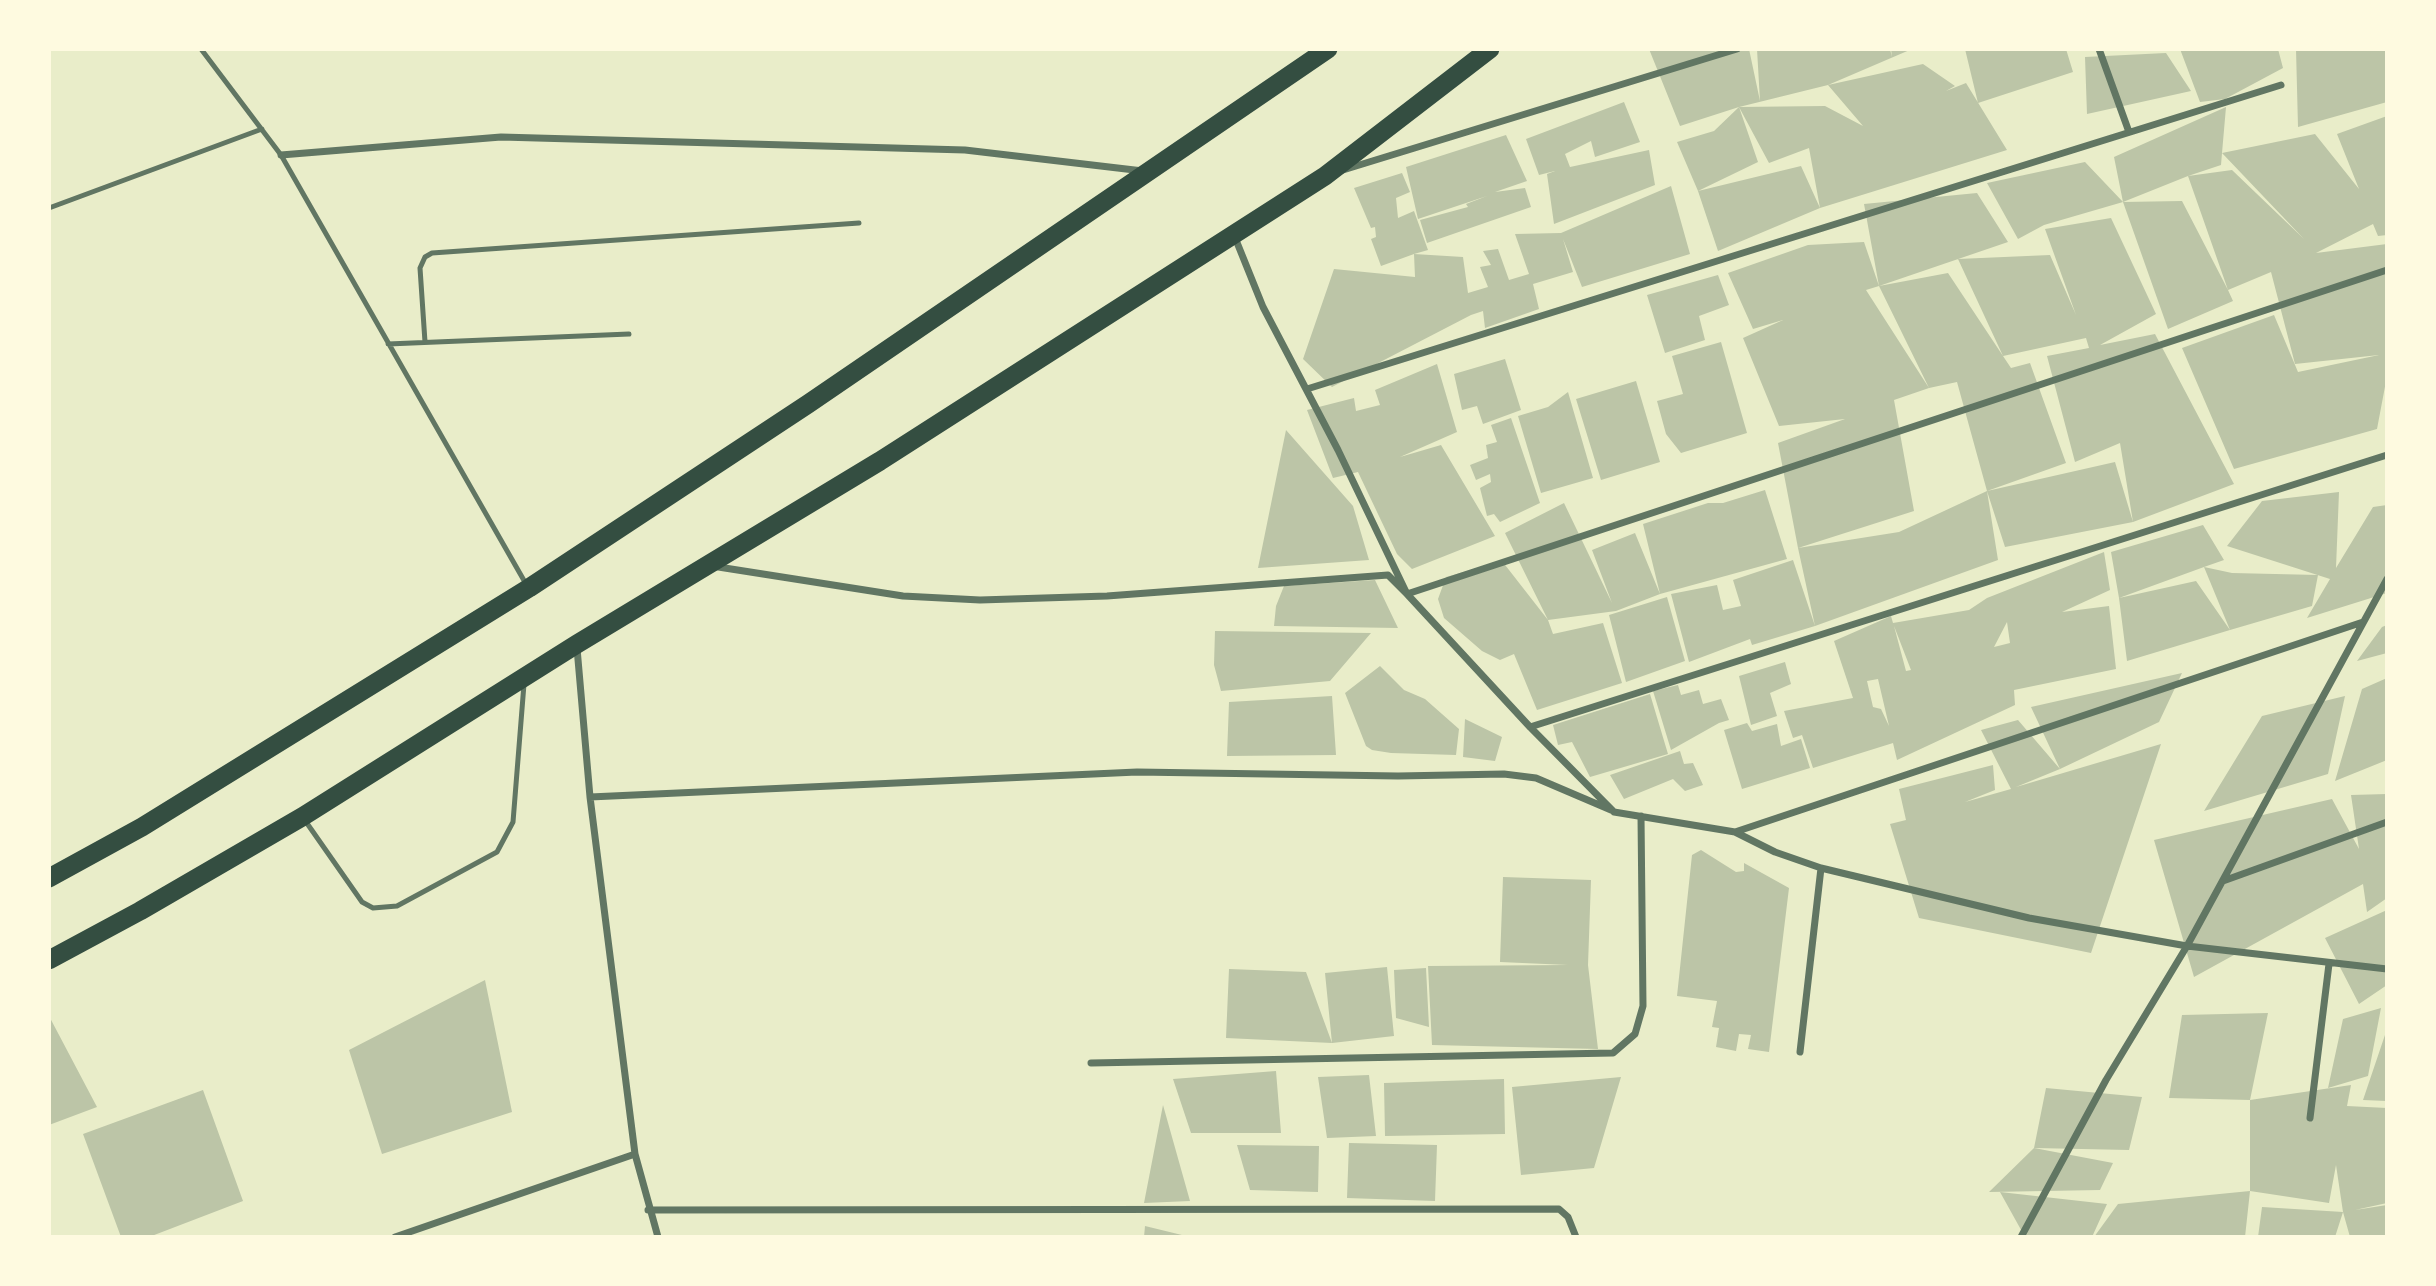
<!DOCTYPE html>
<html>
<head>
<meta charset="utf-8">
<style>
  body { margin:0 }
  #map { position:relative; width:2436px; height:1286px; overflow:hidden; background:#e9edc9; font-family:Raleway,sans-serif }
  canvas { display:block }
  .frame { position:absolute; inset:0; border:51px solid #fefae0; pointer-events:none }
</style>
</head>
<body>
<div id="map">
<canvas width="2436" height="1286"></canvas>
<div class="frame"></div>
</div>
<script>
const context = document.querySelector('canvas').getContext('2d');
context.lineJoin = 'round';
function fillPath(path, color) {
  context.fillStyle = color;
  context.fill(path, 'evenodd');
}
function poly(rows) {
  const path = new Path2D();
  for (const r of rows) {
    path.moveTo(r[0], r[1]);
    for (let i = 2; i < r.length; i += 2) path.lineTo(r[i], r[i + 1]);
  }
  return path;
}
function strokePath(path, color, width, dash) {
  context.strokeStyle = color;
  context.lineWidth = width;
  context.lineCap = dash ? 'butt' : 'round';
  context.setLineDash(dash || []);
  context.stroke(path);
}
fillPath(poly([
  [1649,49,1749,49,1760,101,1757,49,1890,49,1892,57,1891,49,1912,49,1828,85,1923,64,1955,86,1946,91,1966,83,2007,150,1820,208,1718,251,1698,191,1677,142,1714,131,1739,107,1680,126],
  [1828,85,1863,126,1825,106,1739,107],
  [1739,107,1769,163,1809,148,1820,208,1801,166,1698,191,1758,162],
  [1965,49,2066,49,2073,72,1978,103],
  [2180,49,2278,49,2283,68,2225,99,2200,102],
  [2296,49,2387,49,2387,102,2298,127],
  [2166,53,2191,91,2087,114,2085,57],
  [1624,102,1640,142,1595,157,1591,141,1565,154,1570,167,1649,150,1655,185,1554,224,1547,174,1555,171,1539,175,1526,139],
  [2226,107,2222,153,2221,165,2188,176,2232,170,2304,239,2222,153,2315,134,2359,189,2337,134,2387,116,2387,235,2378,236,2373,224,2316,253,2387,244,2387,376,2377,429,2234,469,2182,348,2274,315,2298,372,2379,355,2295,364,2271,272,2228,290,2233,301,2168,329,2123,202,2182,201,2228,290,2188,176,2123,202,2114,157],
  [1506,135,1527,181,1495,192,1525,188,1531,207,1427,243,1420,220,1468,207,1466,204,1487,196,1418,219,1406,167],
  [2085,162,2123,202,2044,225,2018,239,1987,183],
  [1402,173,1410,192,1396,198,1398,218,1414,211,1428,250,1414,254,1463,257,1468,293,1488,287,1480,267,1491,265,1483,251,1498,249,1509,280,1529,274,1515,234,1561,233,1671,186,1690,254,1582,287,1563,239,1573,272,1533,284,1539,309,1485,328,1483,311,1471,315,1332,387,1303,359,1334,269,1415,277,1414,254,1381,266,1371,239,1376,237,1375,227,1371,228,1354,188],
  [1977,193,2008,242,1879,286,1948,273,2003,356,1958,259,2050,255,2076,315,2045,229,2111,218,2156,314,2100,345,2155,334,2234,484,2133,522,2120,443,2075,462,2047,356,2089,348,2086,338,2003,356,2011,368,2030,363,2066,463,1987,491,2115,462,2133,522,2005,547,1987,491,1957,382,1929,388,1879,286,1866,290,1929,388,1894,400,1914,511,1798,548,1899,532,1987,491,1998,560,1815,626,1752,645,1750,639,1689,662,1671,594,1717,585,1723,610,1741,606,1733,580,1793,560,1815,626,1798,548,1778,443,1845,419,1779,426,1743,338,1783,320,1753,329,1728,273,1808,245,1864,242,1879,286,1864,204],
  [1718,275,1729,305,1699,316,1705,340,1665,353,1647,295],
  [1721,342,1747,433,1681,453,1666,434,1657,401,1683,394,1672,356],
  [1505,359,1521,410,1483,424,1477,406,1462,410,1454,374],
  [1437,364,1457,432,1400,457,1441,445,1495,536,1412,569,1397,554,1358,472,1333,478,1307,410,1354,398,1356,411,1380,405,1375,390],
  [1636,381,1660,462,1601,480,1576,399],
  [1568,392,1593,478,1541,493,1518,416,1548,407],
  [1511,418,1540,503,1500,522,1494,514,1487,516,1480,488,1491,482,1490,474,1476,480,1470,465,1488,458,1486,445,1497,442,1491,425],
  [1286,430,1353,506,1369,560,1258,568],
  [1765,490,1787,559,1660,594,1643,524,1708,503,1723,503],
  [2339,492,2336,568,2373,507,2387,505,2387,593,2307,618,2330,579,2227,546,2262,501],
  [1564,503,1612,603,1592,550,1635,533,1660,594,1616,611,1548,620,1553,634,1603,623,1622,683,1537,710,1514,654,1500,660,1482,651,1444,618,1438,599,1446,577,1502,561,1548,620,1505,533],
  [2203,525,2224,560,2204,567,2232,573,2318,575,2312,606,2230,630,2204,567,2119,598,2111,552],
  [2104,552,2110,590,2062,612,2109,606,2116,669,2014,690,2015,705,1897,760,1893,743,1813,768,1802,735,1793,738,1784,711,1853,698,1834,641,1891,616,1893,623,1969,610,1987,598],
  [2007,622,2010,643,1994,647],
  [1894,626,1911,670,1906,671],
  [1878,679,1889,726,1881,709,1873,707,1867,681],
  [1375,580,1398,628,1274,626,1276,606,1284,586],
  [2196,581,2230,630,2127,661,2119,598],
  [1667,597,1685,661,1626,682,1609,615],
  [2387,625,2387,653,2357,661,2382,627],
  [1215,631,1371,633,1330,681,1221,691,1214,665],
  [1785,662,1791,684,1770,693,1777,716,1751,725,1739,676],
  [1380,666,1404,690,1425,699,1459,729,1456,755,1391,753,1372,750,1366,746,1345,693],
  [2182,673,2159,722,2060,769,2016,787,2161,744,2091,953,1919,918,1890,824,1906,820,1899,789,1993,765,1995,790,1965,802,2011,789,1981,730,2018,720,2060,769,2031,707],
  [2387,678,2387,760,2335,781,2362,689],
  [1678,685,1681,695,1699,690,1703,704,1721,699,1729,720,1719,723,1671,750,1653,691],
  [1650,694,1668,754,1590,777,1572,742,1558,745,1553,725],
  [1332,696,1336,755,1227,756,1229,702],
  [2345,696,2328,774,2204,811,2262,716],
  [1465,719,1502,737,1495,761,1463,757],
  [1747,723,1752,731,1777,724,1781,746,1801,739,1810,768,1742,789,1724,730],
  [1680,751,1684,764,1693,763,1703,785,1685,791,1673,779,1624,799,1610,775],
  [2387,794,2387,898,2367,912,2363,884,2194,977,2154,840,2332,799,2359,849,2351,795],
  [1701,850,1736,872,1744,871,1744,863,1789,888,1769,1052,1748,1049,1751,1035,1739,1034,1736,1051,1716,1047,1719,1028,1712,1027,1717,1001,1677,996,1692,855],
  [1503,877,1591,880,1588,965,1598,1049,1432,1045,1428,966,1568,965,1500,962],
  [2387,910,2387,985,2359,1004,2325,938],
  [1387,967,1394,1036,1332,1043,1325,973],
  [1426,968,1429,1027,1396,1018,1394,970],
  [1229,969,1306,972,1332,1043,1226,1038],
  [485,980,512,1112,382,1154,349,1050],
  [2381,1008,2368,1076,2328,1088,2343,1019],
  [2268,1013,2250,1100,2169,1098,2182,1015],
  [49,1016,97,1107,49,1125],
  [2387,1029,2387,1101,2363,1100],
  [1276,1071,1281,1133,1191,1133,1173,1079],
  [1369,1075,1376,1136,1327,1138,1318,1077],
  [1621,1077,1594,1168,1521,1175,1512,1087],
  [1504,1079,1505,1134,1385,1136,1384,1083],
  [2351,1085,2347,1106,2387,1108,2387,1203,2355,1210,2387,1205,2387,1237,2350,1237,2343,1212,2336,1165,2329,1203,2250,1191,2250,1100],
  [2046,1088,2142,1097,2129,1150,2034,1148],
  [203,1090,243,1201,149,1237,121,1237,83,1134],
  [1163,1105,1190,1201,1144,1203],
  [1349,1143,1437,1145,1435,1201,1347,1198],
  [1237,1145,1319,1146,1318,1192,1250,1190],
  [2034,1148,2113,1163,2100,1190,1989,1192],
  [2250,1191,2245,1237,2094,1237,2118,1204],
  [2000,1192,2107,1204,2092,1237,2025,1237],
  [2262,1207,2343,1212,2335,1237,2258,1237],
  [1145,1226,1186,1236,1186,1237,1144,1237]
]), '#bcc5a7');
strokePath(poly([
  [201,49,281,155,526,584],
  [49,208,262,129],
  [425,342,420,268,425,257,432,253,859,223],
  [388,344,629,334],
  [304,819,362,902,373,908,397,906,497,852,513,822,524,684]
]), '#617663', 5);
strokePath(poly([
  [2099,49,2129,132],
  [281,155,501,137,965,150,1143,171],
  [1343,170,1737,49],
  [1234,235,1263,307,1338,450,1407,594,1530,727,1614,812,1735,832,1775,852,1821,868,2029,918,2187,946,2387,969],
  [1307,389,2281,85],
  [712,566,903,596,980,600,1107,596,1388,575,1407,594,2387,270],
  [577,648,590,797,635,1154,658,1237],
  [1530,727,2387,455],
  [590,797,1137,772,1398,776,1504,774,1536,778,1611,810],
  [1735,832,2363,622],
  [2223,881,2387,822],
  [1800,1052,1821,868],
  [1091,1063,1613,1053,1635,1034,1643,1006,1641,816],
  [2310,1118,2329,964],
  [648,1210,1559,1209,1568,1217,1576,1237],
  [395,1237,635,1154],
  [2021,1237,2106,1080,2187,946,2387,579]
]), '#617663', 7);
strokePath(poly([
  [49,878,142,827,529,588,808,404,1328,49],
  [49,960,140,911,302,817,577,644,880,461,1325,176,1490,49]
]), '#344e41', 19);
</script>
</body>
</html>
